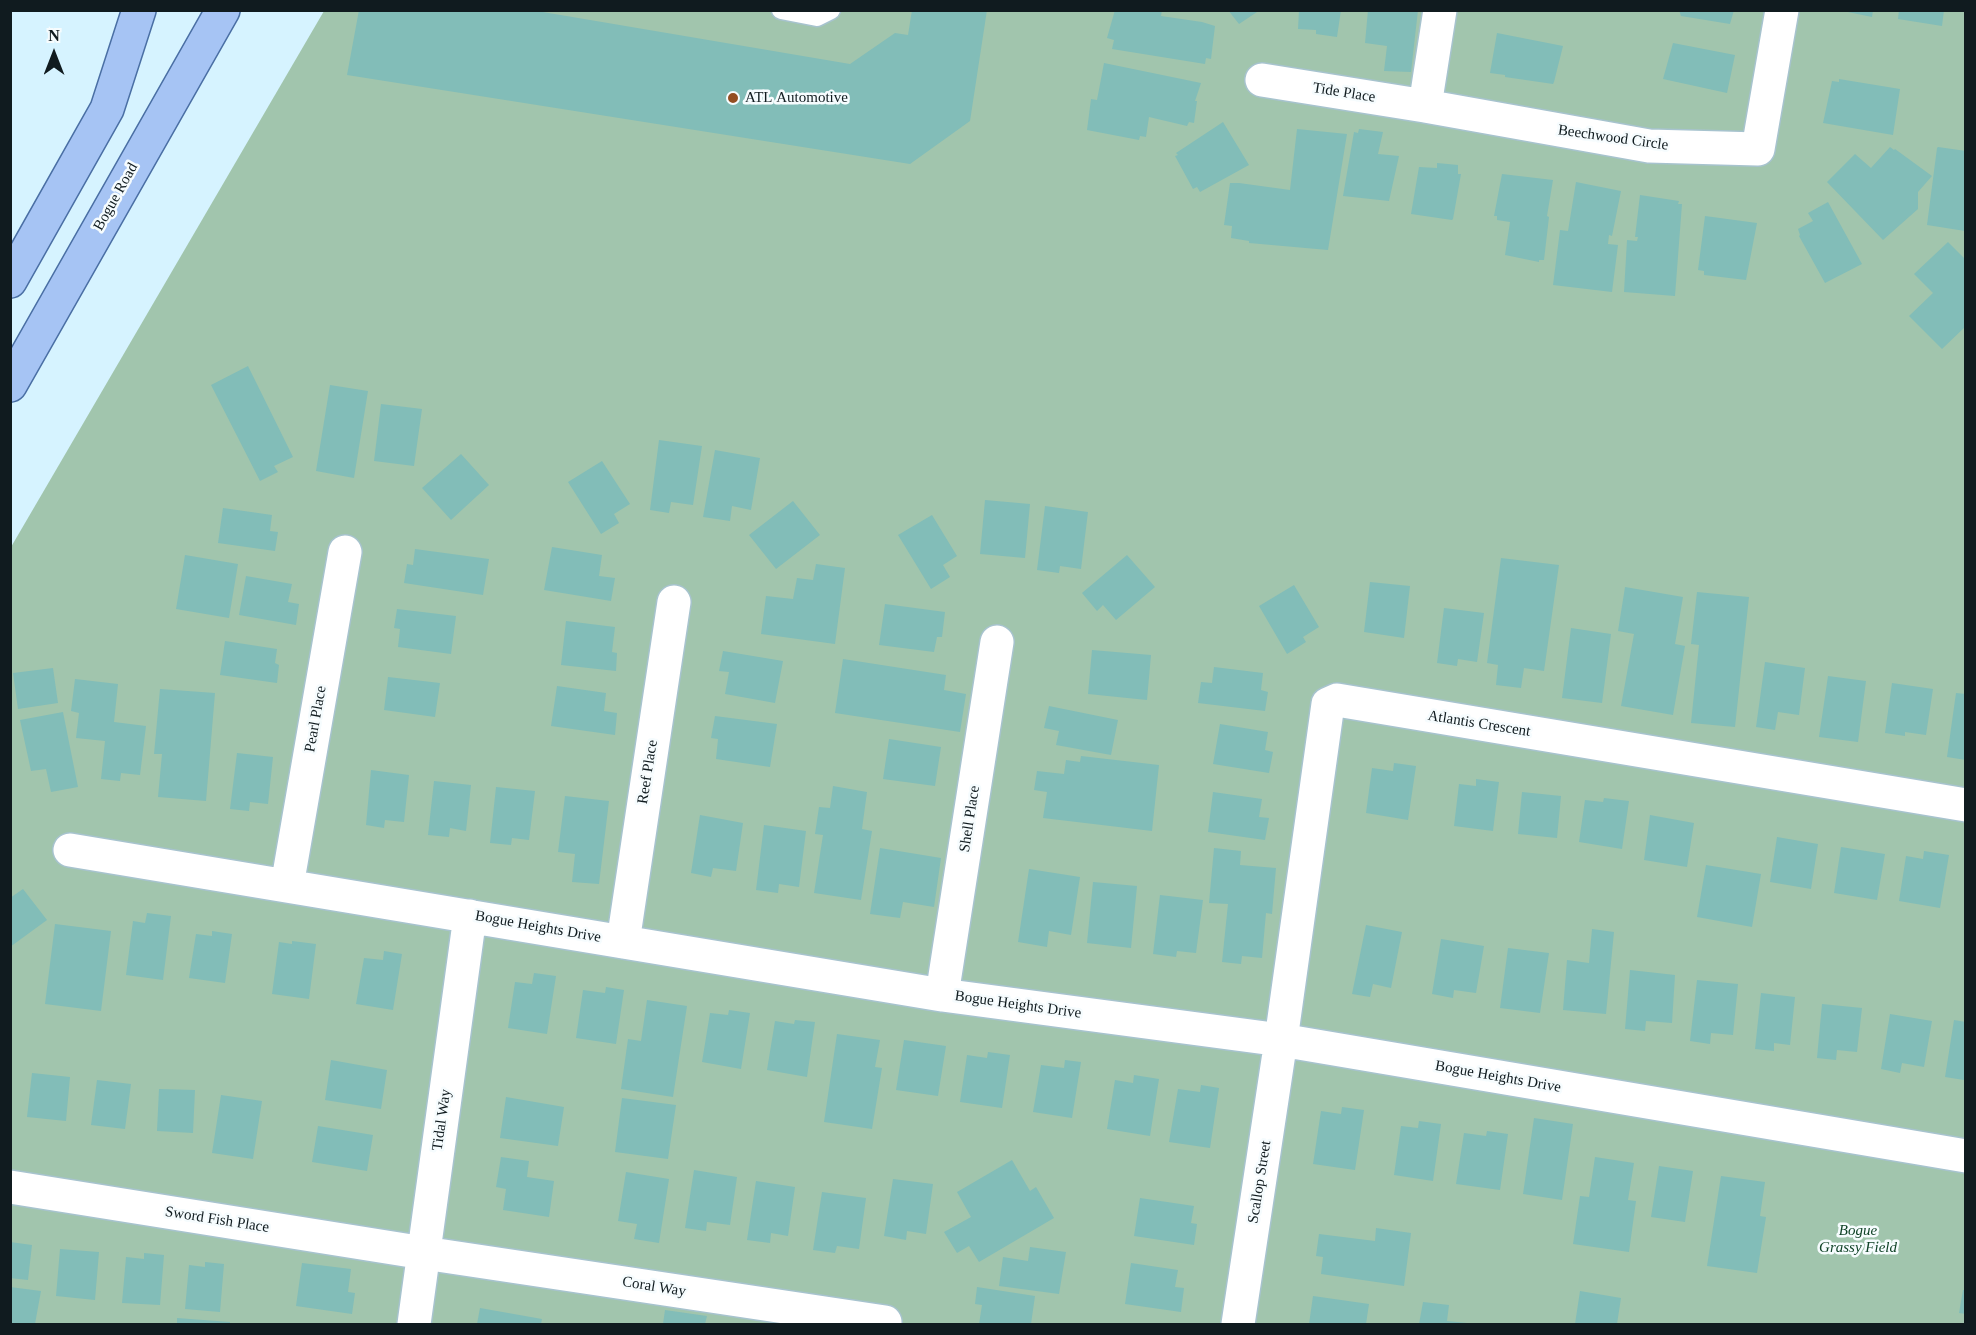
<!DOCTYPE html>
<html>
<head>
<meta charset="utf-8">
<style>
  body { margin:0 }
  #map { position:relative; width:1976px; height:1335px; overflow:hidden; background:#d6f3ff; font-family:"Times New Roman",serif }
  canvas { display:block }
  .frame { position:absolute; inset:0; border:12px solid #101b1f; pointer-events:none }
  .north { position:absolute; left:24px; top:24px; width:60px; height:60px; -webkit-text-stroke:4px #f6fcfe; paint-order:stroke; rotate:0deg; font-size:16px; font-weight:700; line-height:24px; text-align:center; color:#101b1f }
  .north::after { content:''; display:block; margin:auto; width:21px; height:27px; background:#101b1f; clip-path:polygon(50% 0,100% 100%,50% 72%,0 100%) }
</style>
</head>
<body>
<div id="map">
<canvas width="1976" height="1335"></canvas>
<div class="frame"></div>
<div class="north">N</div>
</div>
<script>
const context = document.querySelector('canvas').getContext('2d');
context.lineJoin = 'round';
function fillPath(path, color) {
  context.fillStyle = color;
  context.fill(path, 'evenodd');
}
function poly(rows) {
  const path = new Path2D();
  for (const r of rows) {
    path.moveTo(r[0], r[1]);
    for (let i = 2; i < r.length; i += 2) path.lineTo(r[i], r[i + 1]);
  }
  return path;
}
function strokePath(path, color, width, dash) {
  context.strokeStyle = color;
  context.lineWidth = width;
  context.lineCap = dash ? 'butt' : 'round';
  context.setLineDash(dash || []);
  context.stroke(path);
}
function label(font, color, halo, rows, align = 'center') {
  context.font = font + ' "Times New Roman",serif';
  context.lineWidth = 5;
  context.setLineDash([]);
  context.textBaseline = 'middle';
  context.strokeStyle = halo;
  context.fillStyle = color;
  for (const [text, x, y, turn = 0] of rows) {
    context.save();
    context.translate(x, y);
    context.rotate((+turn || 0) * Math.PI / 180);
    context.textAlign = isNaN(turn) ? turn : align;
    if (halo) context.strokeText(text, 0, 0);
    context.fillText(text, 0, 0);
    context.restore();
  }
}
fillPath(poly([
  [324,11,1965,11,1965,1324,11,1324,11,547]
]), '#a1c5ad');
fillPath(poly([
  [359,10,531,10,850,64,895,33,908,35,912,10,987,10,970,121,910,164,347,75],
  [1115,10,1162,10,1161,16,1202,22,1215,26,1211,59,1206,58,1205,64,1112,49,1114,40,1107,38],
  [1228,10,1256,10,1257,12,1239,24],
  [1299,10,1341,10,1337,37,1316,34,1316,30,1298,29],
  [1368,10,1418,10,1411,72,1384,71,1387,46,1365,43],
  [1679,10,1734,10,1730,24,1681,16],
  [1838,10,1873,10,1872,17],
  [1899,10,1944,10,1942,26,1898,19],
  [1497,33,1563,46,1554,82,1553,84,1505,77,1505,75,1490,73],
  [1673,43,1735,55,1727,93,1663,79],
  [1104,63,1201,83,1195,101,1197,101,1194,123,1189,122,1187,126,1149,117,1146,137,1140,136,1139,140,1087,130,1091,99,1097,100],
  [1839,79,1900,89,1893,135,1823,123,1832,81,1839,82],
  [1223,122,1249,165,1200,192,1197,187,1193,189,1175,156,1178,155,1176,153],
  [1297,129,1347,134,1328,250,1249,243,1249,241,1231,238,1232,226,1224,225,1230,183,1239,183,1290,190],
  [1359,129,1383,132,1378,154,1399,156,1389,201,1343,196,1354,132,1358,133],
  [1890,147,1894,150,1895,149,1932,176,1918,192,1918,209,1883,240,1827,182,1855,154,1871,168],
  [1938,147,1966,151,1965,231,1927,225,1937,148],
  [1437,163,1458,165,1458,174,1461,174,1453,219,1452,220,1411,214,1419,167,1437,168],
  [1502,174,1553,180,1547,216,1549,217,1544,260,1539,260,1539,262,1505,255,1510,222,1497,220,1497,216,1494,216],
  [1576,182,1621,191,1612,236,1609,235,1608,244,1618,245,1612,292,1553,285,1560,230,1568,231],
  [1640,195,1679,201,1678,204,1682,204,1675,296,1624,292,1627,240,1637,241,1638,237,1635,237],
  [1828,202,1862,264,1825,283,1799,236,1800,235,1798,229,1813,221,1808,213],
  [1705,216,1757,223,1746,280,1704,275,1704,271,1698,270],
  [1948,242,1966,260,1966,326,1942,349,1909,316,1933,293,1914,274],
  [248,366,293,457,274,466,278,472,260,481,211,385],
  [330,385,368,391,354,478,316,471],
  [381,404,422,409,414,466,374,461],
  [659,440,702,446,693,505,671,502,669,513,650,510],
  [715,450,760,458,751,510,732,506,730,521,703,517],
  [461,454,489,485,451,520,422,488],
  [602,461,630,504,614,514,619,523,601,534,568,482],
  [985,500,1030,504,1025,558,980,554],
  [793,501,820,535,776,569,749,535],
  [1045,506,1088,512,1081,569,1060,566,1059,573,1037,570],
  [223,508,272,515,270,531,278,532,275,551,218,543],
  [932,515,957,556,943,565,950,577,931,589,898,535],
  [552,547,602,555,599,576,615,578,611,601,544,590],
  [415,549,489,559,483,595,404,583,407,564,413,565],
  [185,555,238,564,229,618,176,609],
  [1127,555,1155,587,1116,620,1103,605,1097,611,1082,593],
  [1501,558,1559,565,1544,671,1524,668,1521,688,1496,685,1498,665,1487,663],
  [816,564,845,568,835,644,761,634,766,596,793,599,797,578,813,580],
  [246,576,292,584,288,602,299,604,296,625,239,615],
  [1370,582,1410,586,1404,638,1364,632],
  [1294,585,1319,627,1303,637,1306,642,1287,654,1259,606],
  [1625,587,1683,597,1675,644,1685,646,1673,715,1621,706,1634,634,1618,631],
  [1697,592,1749,597,1735,727,1691,723,1699,645,1691,644],
  [885,604,945,612,942,637,937,637,934,652,879,645],
  [1444,608,1484,613,1477,662,1458,659,1457,666,1437,663],
  [397,609,456,616,451,654,398,647,400,629,394,628],
  [566,621,615,627,612,652,617,653,616,671,561,665],
  [1571,628,1611,634,1602,703,1562,698],
  [225,641,277,649,275,663,279,665,277,683,220,675],
  [1092,650,1151,655,1147,700,1088,694],
  [723,651,783,661,775,703,725,694,729,672,719,671],
  [843,659,946,675,944,690,966,694,960,732,835,713],
  [1765,662,1805,668,1799,715,1778,712,1775,730,1756,727],
  [1214,667,1263,673,1261,690,1268,692,1265,711,1198,703,1201,682,1212,683],
  [53,668,58,703,18,709,13,673],
  [1828,676,1866,681,1858,742,1819,737],
  [388,677,440,683,435,717,384,710],
  [75,679,118,684,114,722,146,726,140,775,121,773,120,781,101,779,105,741,76,738,79,713,71,711],
  [1892,683,1933,689,1926,735,1905,732,1905,736,1885,733],
  [557,686,606,693,604,711,617,713,615,735,551,726],
  [160,689,215,693,206,801,158,797,162,754,154,754],
  [1956,693,1966,694,1966,760,1947,757],
  [1049,706,1118,720,1111,755,1056,745,1059,731,1044,728],
  [63,712,78,787,51,792,46,769,31,771,20,720],
  [715,716,777,724,770,767,716,759,718,739,711,738],
  [1220,724,1268,732,1265,750,1273,752,1269,773,1213,764],
  [889,739,941,747,935,786,883,779],
  [237,753,273,757,268,804,250,802,249,811,230,809],
  [1081,756,1159,765,1152,831,1043,818,1047,792,1034,790,1037,771,1064,774,1066,760,1080,762],
  [1394,763,1416,766,1408,820,1366,813,1372,768,1393,771],
  [371,770,409,775,404,822,385,820,384,828,366,825],
  [1476,779,1499,782,1493,831,1454,826,1459,784,1476,786],
  [434,781,471,785,466,831,450,828,449,837,428,835],
  [833,786,867,792,862,829,872,831,861,900,814,893,823,835,815,834,819,807,830,808],
  [496,787,535,791,529,840,512,838,511,845,490,843],
  [1213,792,1262,799,1259,817,1269,818,1265,840,1208,832],
  [1522,792,1561,796,1557,838,1518,834],
  [565,796,609,801,599,884,572,882,575,854,558,852],
  [1604,798,1629,801,1622,849,1579,842,1585,800,1603,802],
  [700,815,743,823,736,871,713,868,711,877,691,873],
  [1650,815,1694,823,1687,867,1644,860],
  [764,825,806,831,799,887,779,884,778,893,756,890],
  [1777,837,1818,844,1811,889,1770,882],
  [1841,847,1885,854,1877,900,1834,893],
  [880,848,941,858,934,907,903,902,900,918,870,914],
  [1214,848,1241,851,1240,865,1276,868,1272,914,1266,913,1262,958,1242,956,1241,964,1222,962,1228,904,1209,903],
  [1924,851,1949,855,1940,908,1899,901,1906,856,1923,859],
  [1706,865,1761,874,1752,927,1697,917],
  [1029,869,1080,877,1071,935,1049,931,1047,947,1018,942],
  [1093,882,1137,886,1131,948,1087,943],
  [23,889,47,920,10,947,10,898],
  [1160,895,1203,900,1196,953,1177,951,1176,957,1153,954],
  [147,913,171,916,163,980,126,975,133,921,145,923],
  [55,924,111,931,101,1011,45,1004],
  [1366,925,1402,932,1391,988,1373,984,1370,997,1352,994],
  [1592,929,1614,932,1606,1014,1563,1010,1567,960,1589,963],
  [212,931,232,934,225,983,189,978,196,934,212,936],
  [1441,939,1484,946,1476,993,1454,990,1453,998,1432,994],
  [292,941,316,944,309,999,272,994,279,942,292,944],
  [1508,948,1549,953,1540,1013,1500,1008],
  [384,951,402,954,393,1010,356,1004,364,958,383,960],
  [1630,970,1675,975,1672,1023,1646,1021,1645,1031,1625,1029],
  [534,973,556,976,547,1034,508,1028,515,982,532,984],
  [1697,980,1738,984,1733,1035,1711,1033,1710,1044,1690,1041],
  [606,987,624,990,616,1044,576,1038,583,990,605,993],
  [1761,993,1795,997,1790,1045,1774,1043,1774,1051,1755,1049],
  [647,1000,687,1006,673,1097,621,1089,628,1039,641,1041],
  [1822,1004,1862,1008,1857,1052,1837,1050,1836,1060,1817,1058],
  [729,1010,750,1013,741,1069,702,1062,710,1013,728,1015],
  [1890,1014,1932,1021,1924,1067,1902,1063,1900,1073,1881,1069],
  [795,1020,815,1022,807,1077,767,1070,775,1021,794,1024],
  [1954,1020,1966,1022,1964,1080,1945,1077],
  [837,1034,880,1040,875,1067,882,1068,872,1129,824,1122],
  [904,1040,946,1046,938,1096,896,1090],
  [988,1052,1010,1055,1002,1108,960,1102,967,1055,987,1058],
  [331,1060,387,1070,381,1109,325,1100],
  [1065,1060,1081,1062,1072,1118,1033,1112,1041,1065,1064,1068],
  [32,1073,70,1077,66,1121,27,1117],
  [1134,1075,1159,1079,1150,1136,1107,1129,1115,1080,1133,1083],
  [97,1080,131,1084,125,1129,91,1125],
  [1201,1085,1219,1088,1210,1148,1169,1142,1178,1089,1200,1092],
  [159,1089,195,1090,193,1133,157,1131],
  [221,1095,262,1101,253,1159,212,1153],
  [506,1097,564,1107,558,1146,500,1138],
  [622,1098,676,1105,668,1159,615,1152],
  [1342,1107,1364,1110,1355,1170,1313,1164,1321,1111,1341,1114],
  [1534,1118,1573,1124,1562,1200,1523,1194],
  [1419,1121,1441,1124,1433,1181,1394,1175,1401,1126,1418,1128],
  [318,1126,373,1135,367,1171,312,1162],
  [1487,1131,1508,1134,1500,1190,1456,1184,1464,1133,1486,1136],
  [501,1157,529,1161,527,1177,554,1181,549,1217,503,1210,506,1189,496,1187],
  [1595,1157,1634,1163,1628,1200,1636,1201,1629,1252,1573,1244,1580,1196,1589,1197],
  [1012,1160,1030,1191,1036,1187,1054,1218,979,1262,969,1246,957,1253,944,1232,971,1217,957,1192],
  [1659,1166,1693,1171,1685,1222,1651,1217],
  [694,1170,737,1177,730,1225,707,1222,706,1231,685,1228],
  [626,1172,669,1179,659,1243,634,1239,637,1224,618,1221],
  [1721,1176,1765,1182,1760,1216,1766,1217,1757,1273,1707,1266],
  [893,1179,933,1184,926,1234,907,1231,906,1240,884,1236],
  [756,1181,795,1187,788,1236,771,1233,770,1243,747,1240],
  [822,1192,866,1198,859,1249,837,1246,835,1253,813,1250],
  [1140,1198,1194,1206,1191,1223,1197,1224,1194,1245,1134,1236],
  [1376,1228,1411,1233,1404,1286,1321,1274,1323,1257,1316,1256,1319,1234,1375,1241],
  [10,1242,32,1245,28,1280,10,1278],
  [1030,1247,1066,1252,1059,1294,999,1286,1003,1257,1028,1261],
  [60,1249,99,1252,95,1300,56,1296],
  [144,1253,164,1255,160,1305,122,1303,126,1257,144,1259],
  [205,1262,224,1264,220,1312,185,1309,189,1265,205,1267],
  [302,1263,351,1269,348,1292,355,1293,352,1314,296,1306],
  [1131,1263,1178,1270,1175,1287,1184,1288,1181,1312,1125,1304],
  [10,1287,41,1291,35,1324,10,1324],
  [977,1287,1035,1296,1031,1324,979,1324,982,1305,975,1304],
  [1963,1290,1966,1290,1966,1314,1959,1313],
  [1580,1291,1621,1298,1617,1324,1575,1324],
  [1313,1296,1369,1304,1366,1324,1309,1324],
  [1423,1302,1449,1305,1447,1321,1467,1323,1467,1324,1419,1324],
  [480,1308,542,1319,541,1324,477,1324],
  [665,1310,707,1316,705,1324,663,1324],
  [177,1318,230,1322,230,1324,177,1324]
]), '#82bdb8');
const service = poly([
  [781,10,817,17,831,10]
]);
const minor = poly([
  [1440,10,1425,106,1649,146,1758,149,1782,10],
  [1262,80,1425,106],
  [70,850,942,995,1281,1040,1966,1156],
  [287,886,345,552],
  [623,942,674,602],
  [942,995,997,642],
  [10,1187,424,1253,885,1322],
  [414,1324,470,916],
  [1238,1324,1281,1040,1328,704,1337,700,1966,805]
]);
const primary = poly([
  [10,281,107,109,139,10],
  [10,385,223,10]
]);
strokePath(service, '#a7c3ce', 21);
strokePath(minor, '#a7c3ce', 36);
strokePath(primary, '#4a6fa4', 36);
strokePath(service, '#fff', 18);
strokePath(minor, '#fff', 33);
strokePath(primary, '#a6c4f4', 33);
for (const [x, y, r, color] of [
  [733,98,6,"#934e22"]
]) {
  const dot = new Path2D();
  dot.arc(x, y, r, 0, 2 * Math.PI);
  context.fillStyle = color;
  context.fill(dot);
  strokePath(dot, '#f6fcfe', 2);
}
label('15px', '#101b1f', '#f6fcfe', [
  ["Tide Place",1344,93,9],
  ["Beechwood Circle",1613,138,8],
  ["Bogue Road",116,197,-61],
  ["Pearl Place",316,719,-80],
  ["Atlantis Crescent",1479,724,9],
  ["Reef Place",648,772,-81],
  ["Shell Place",970,819,-81],
  ["Bogue Heights Drive",538,927,10],
  ["Bogue Heights Drive",1018,1005,8],
  ["Bogue Heights Drive",1498,1077,10],
  ["Tidal Way",442,1120,-82],
  ["Scallop Street",1260,1182,-81],
  ["Sword Fish Place",217,1220,9],
  ["Coral Way",654,1287,9]
]);
label('15px', '#101b1f', '#f6fcfe', [
  ["ATL Automotive",745,98]
], 'left');
label('italic 15px', '#104327', '#f6fcfe', [
  ["Bogue",1858,1231],
  ["Grassy Field",1858,1248]
]);
</script>
</body>
</html>
